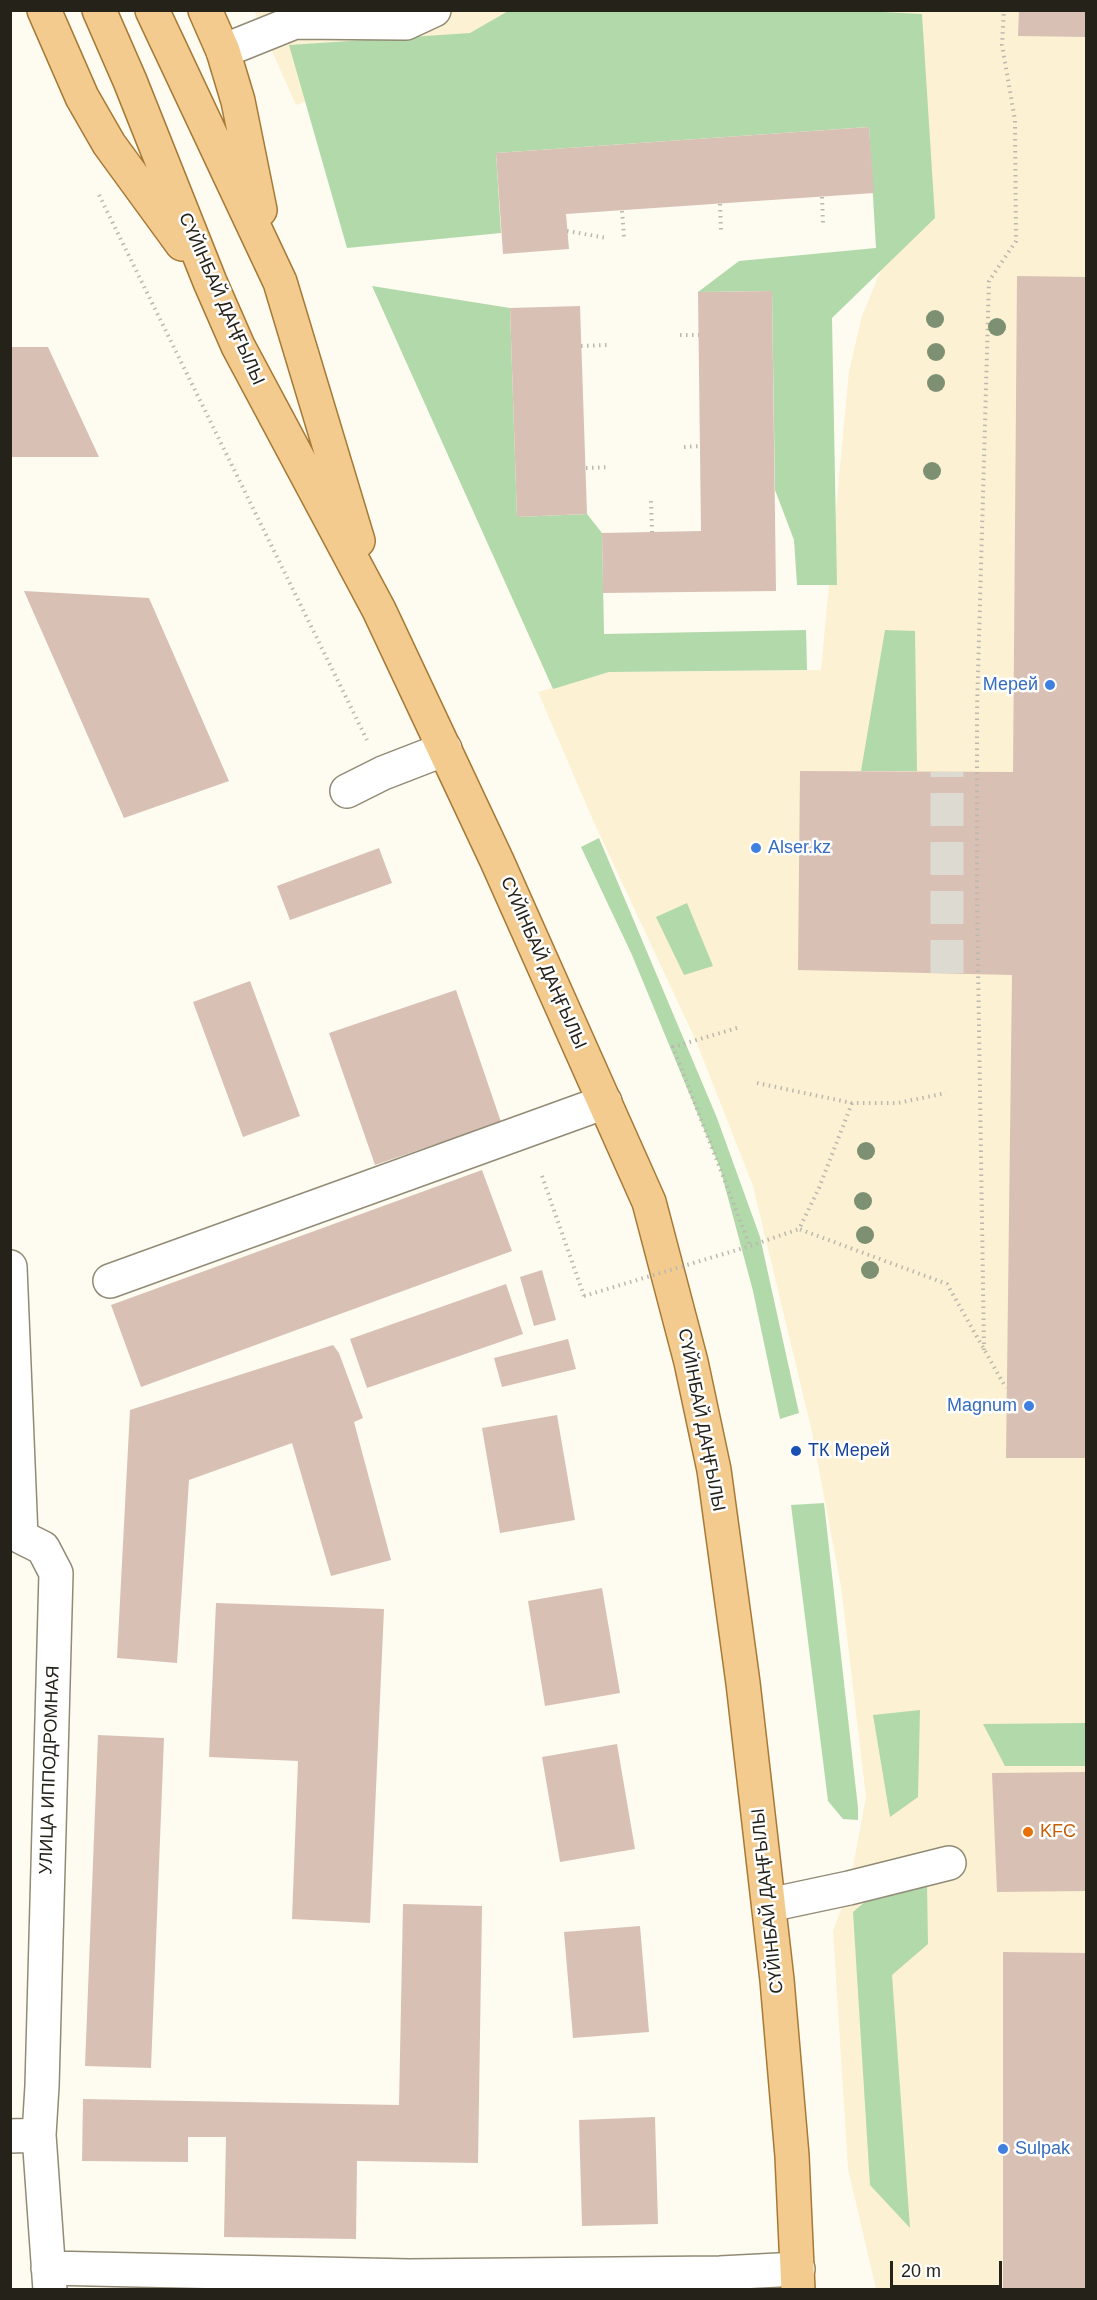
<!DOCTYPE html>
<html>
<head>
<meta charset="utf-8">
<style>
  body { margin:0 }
  #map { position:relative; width:1097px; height:2300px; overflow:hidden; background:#fefbf1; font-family:Arial,sans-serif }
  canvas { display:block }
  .frame { position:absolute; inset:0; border:12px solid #25221a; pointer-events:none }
  .scale { position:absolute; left:890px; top:2261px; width:112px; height:27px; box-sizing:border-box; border:3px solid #25221a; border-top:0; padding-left:8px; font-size:18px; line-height:21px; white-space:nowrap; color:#25221a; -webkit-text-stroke:4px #fff; paint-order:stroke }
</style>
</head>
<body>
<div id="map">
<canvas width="1097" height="2300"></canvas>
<div class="frame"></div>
<div class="scale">20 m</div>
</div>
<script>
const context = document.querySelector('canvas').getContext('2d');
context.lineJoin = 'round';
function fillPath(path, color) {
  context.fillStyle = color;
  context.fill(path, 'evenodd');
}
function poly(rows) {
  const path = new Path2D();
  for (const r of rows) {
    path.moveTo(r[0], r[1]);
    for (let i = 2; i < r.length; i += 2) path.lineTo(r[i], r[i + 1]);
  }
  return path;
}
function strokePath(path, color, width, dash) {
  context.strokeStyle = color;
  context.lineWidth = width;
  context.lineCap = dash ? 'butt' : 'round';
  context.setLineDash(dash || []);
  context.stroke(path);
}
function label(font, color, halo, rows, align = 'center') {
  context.font = font + ' Arial,sans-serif';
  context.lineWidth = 5;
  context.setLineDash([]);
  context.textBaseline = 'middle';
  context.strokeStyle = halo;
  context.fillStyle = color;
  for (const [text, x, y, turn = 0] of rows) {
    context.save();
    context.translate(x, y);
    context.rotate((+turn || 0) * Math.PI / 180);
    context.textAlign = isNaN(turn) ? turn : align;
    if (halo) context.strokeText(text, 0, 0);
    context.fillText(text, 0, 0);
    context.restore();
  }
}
fillPath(poly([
  [254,11,1086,11,1086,2289,876,2289,848,2169,833,1931,849,1888,866,1797,841,1586,811,1428,753,1186,696,1041,592,818,538,692,609,672,821,670,849,371,862,316,883,265,913,239,901,61,369,79,296,105]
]), '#fcf1d3');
fillPath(poly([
  [510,10,843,10,922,14,935,218,832,318,837,585,797,585,794,540,775,490,772,291,698,292,739,261,876,248,869,127,496,153,501,233,347,248,289,45,470,33],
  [372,286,510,308,517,517,587,514,602,533,604,634,806,630,807,670,609,672,553,689],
  [885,630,915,631,917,771,861,771],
  [599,838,717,1118,760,1237,799,1413,780,1419,753,1291,720,1168,632,955,581,847],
  [687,903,713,966,684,975,656,917],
  [824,1503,858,1808,858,1820,843,1819,828,1801,791,1505],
  [920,1710,918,1797,890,1817,873,1715],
  [1086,1723,1086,1766,1005,1766,983,1724],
  [927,1884,928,1944,892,1975,910,2228,870,2185,853,1912,866,1901]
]), '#b2d9aa');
fillPath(poly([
  [1019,10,1086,10,1086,37,1018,36],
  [869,127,874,193,566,214,569,249,503,254,496,153],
  [1017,276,1086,277,1086,1458,1006,1458,1012,975,798,970,800,771,1013,772],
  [772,291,776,591,603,593,602,533,701,531,698,292],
  [580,306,587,514,517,517,510,308],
  [10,347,48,347,99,457,10,457],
  [24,591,149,598,229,781,124,818],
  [379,848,392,883,290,920,277,886],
  [250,981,300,1116,243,1137,193,1002],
  [456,990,501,1122,375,1165,329,1033],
  [482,1170,512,1251,141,1387,111,1305],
  [542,1270,556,1320,534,1326,520,1277],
  [506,1284,523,1334,367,1388,350,1339],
  [568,1339,576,1369,502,1387,494,1358],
  [333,1345,339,1353,363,1418,354,1422,391,1560,331,1576,292,1443,189,1480,177,1663,117,1658,130,1410],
  [557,1415,575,1520,500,1533,482,1428],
  [602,1588,620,1693,545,1706,528,1601],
  [216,1603,384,1609,370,1923,292,1919,298,1761,209,1757],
  [98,1735,164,1738,151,2068,85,2066],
  [617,1744,635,1849,560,1862,542,1757],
  [1086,1772,1086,1891,997,1892,992,1773],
  [403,1904,482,1906,478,2163,357,2161,356,2239,224,2237,226,2137,188,2137,188,2162,82,2161,83,2099,399,2105],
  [640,1926,649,2032,573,2038,564,1932],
  [1003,1952,1086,1953,1086,2290,1003,2290],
  [655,2117,658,2224,582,2226,579,2120]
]), '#d8c1b4');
strokePath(poly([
  [947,973,947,772]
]), '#dddad1', 33, [33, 16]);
const minor = poly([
  [223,51,295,22,406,23,434,10],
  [347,791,383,773,445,749],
  [10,1267,21,1537,43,1548,56,1573,42,2086,39,2135,50,2290],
  [110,1281,605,1102],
  [769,1905,849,1888,949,1863],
  [10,2136,39,2135],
  [48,2268,409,2276,720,2273,798,2269]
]);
const major = poly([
  [44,10,82,97,109,144,182,244],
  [99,10,130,81,210,282,238,346,379,610,497,861,649,1202,691,1362,714,1470,743,1683,777,1980,792,2156,798,2290],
  [152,10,280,282,358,541],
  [205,10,223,51,238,101,260,210]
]);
strokePath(minor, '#918a75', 36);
strokePath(major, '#a77935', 36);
strokePath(poly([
  [99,195,367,740],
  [822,197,823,224],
  [720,204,721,231],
  [622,211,624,237],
  [567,231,607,238],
  [680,335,699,335],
  [581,346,607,345],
  [684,447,700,446],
  [586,468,610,467],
  [651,501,652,532],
  [737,1028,673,1047,750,1246],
  [757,1083,852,1103,898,1103,946,1093],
  [852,1103,819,1188,799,1229,947,1284,1006,1388],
  [542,1176,584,1296],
  [984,1350,977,899,977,710,989,281,1016,241,1015,120,1002,45,1004,10]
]), '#bbb8af', 4, [1.5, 4.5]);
strokePath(minor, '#fff', 33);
strokePath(major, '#f4cb8e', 33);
strokePath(poly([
  [584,1296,750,1246,799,1229]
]), '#bbb8af', 4, [1.5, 4.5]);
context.fillStyle = '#7d9072';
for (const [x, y] of [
  [935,319],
  [997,327],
  [936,352],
  [936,383],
  [932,471],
  [866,1151],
  [863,1201],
  [865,1235],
  [870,1270]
]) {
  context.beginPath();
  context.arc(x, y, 9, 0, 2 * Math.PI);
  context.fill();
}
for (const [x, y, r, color] of [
  [1050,685,6,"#3f7fe0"],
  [756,848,6,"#3f7fe0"],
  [1029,1406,6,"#3f7fe0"],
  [796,1451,6,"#1a4fb4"],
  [1028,1832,6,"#e8710a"],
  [1003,2149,6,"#3f7fe0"]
]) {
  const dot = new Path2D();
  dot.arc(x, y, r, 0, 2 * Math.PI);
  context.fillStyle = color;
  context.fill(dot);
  strokePath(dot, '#fff', 2);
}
label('18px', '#25221a', '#fff', [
  ["СҮЙІНБАЙ ДАҢҒЫЛЫ",221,299,66],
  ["СҮЙІНБАЙ ДАҢҒЫЛЫ",543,963,66],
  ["СҮЙІНБАЙ ДАҢҒЫЛЫ",701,1420,79],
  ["УЛИЦА ИППОДРОМНАЯ",50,1770,-88],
  ["СҮЙІНБАЙ ДАҢҒЫЛЫ",768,1901,-96]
]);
label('18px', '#366cbe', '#fff', [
  ["Мерей",1038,685],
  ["Alser.kz",768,848,"left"],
  ["Magnum",1017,1406],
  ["Sulpak",1015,2149,"left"]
], 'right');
label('18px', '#164399', '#fff', [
  ["ТК Мерей",808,1451]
], 'left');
label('18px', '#c56008', '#fff', [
  ["KFC",1040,1832]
], 'left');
</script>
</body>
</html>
